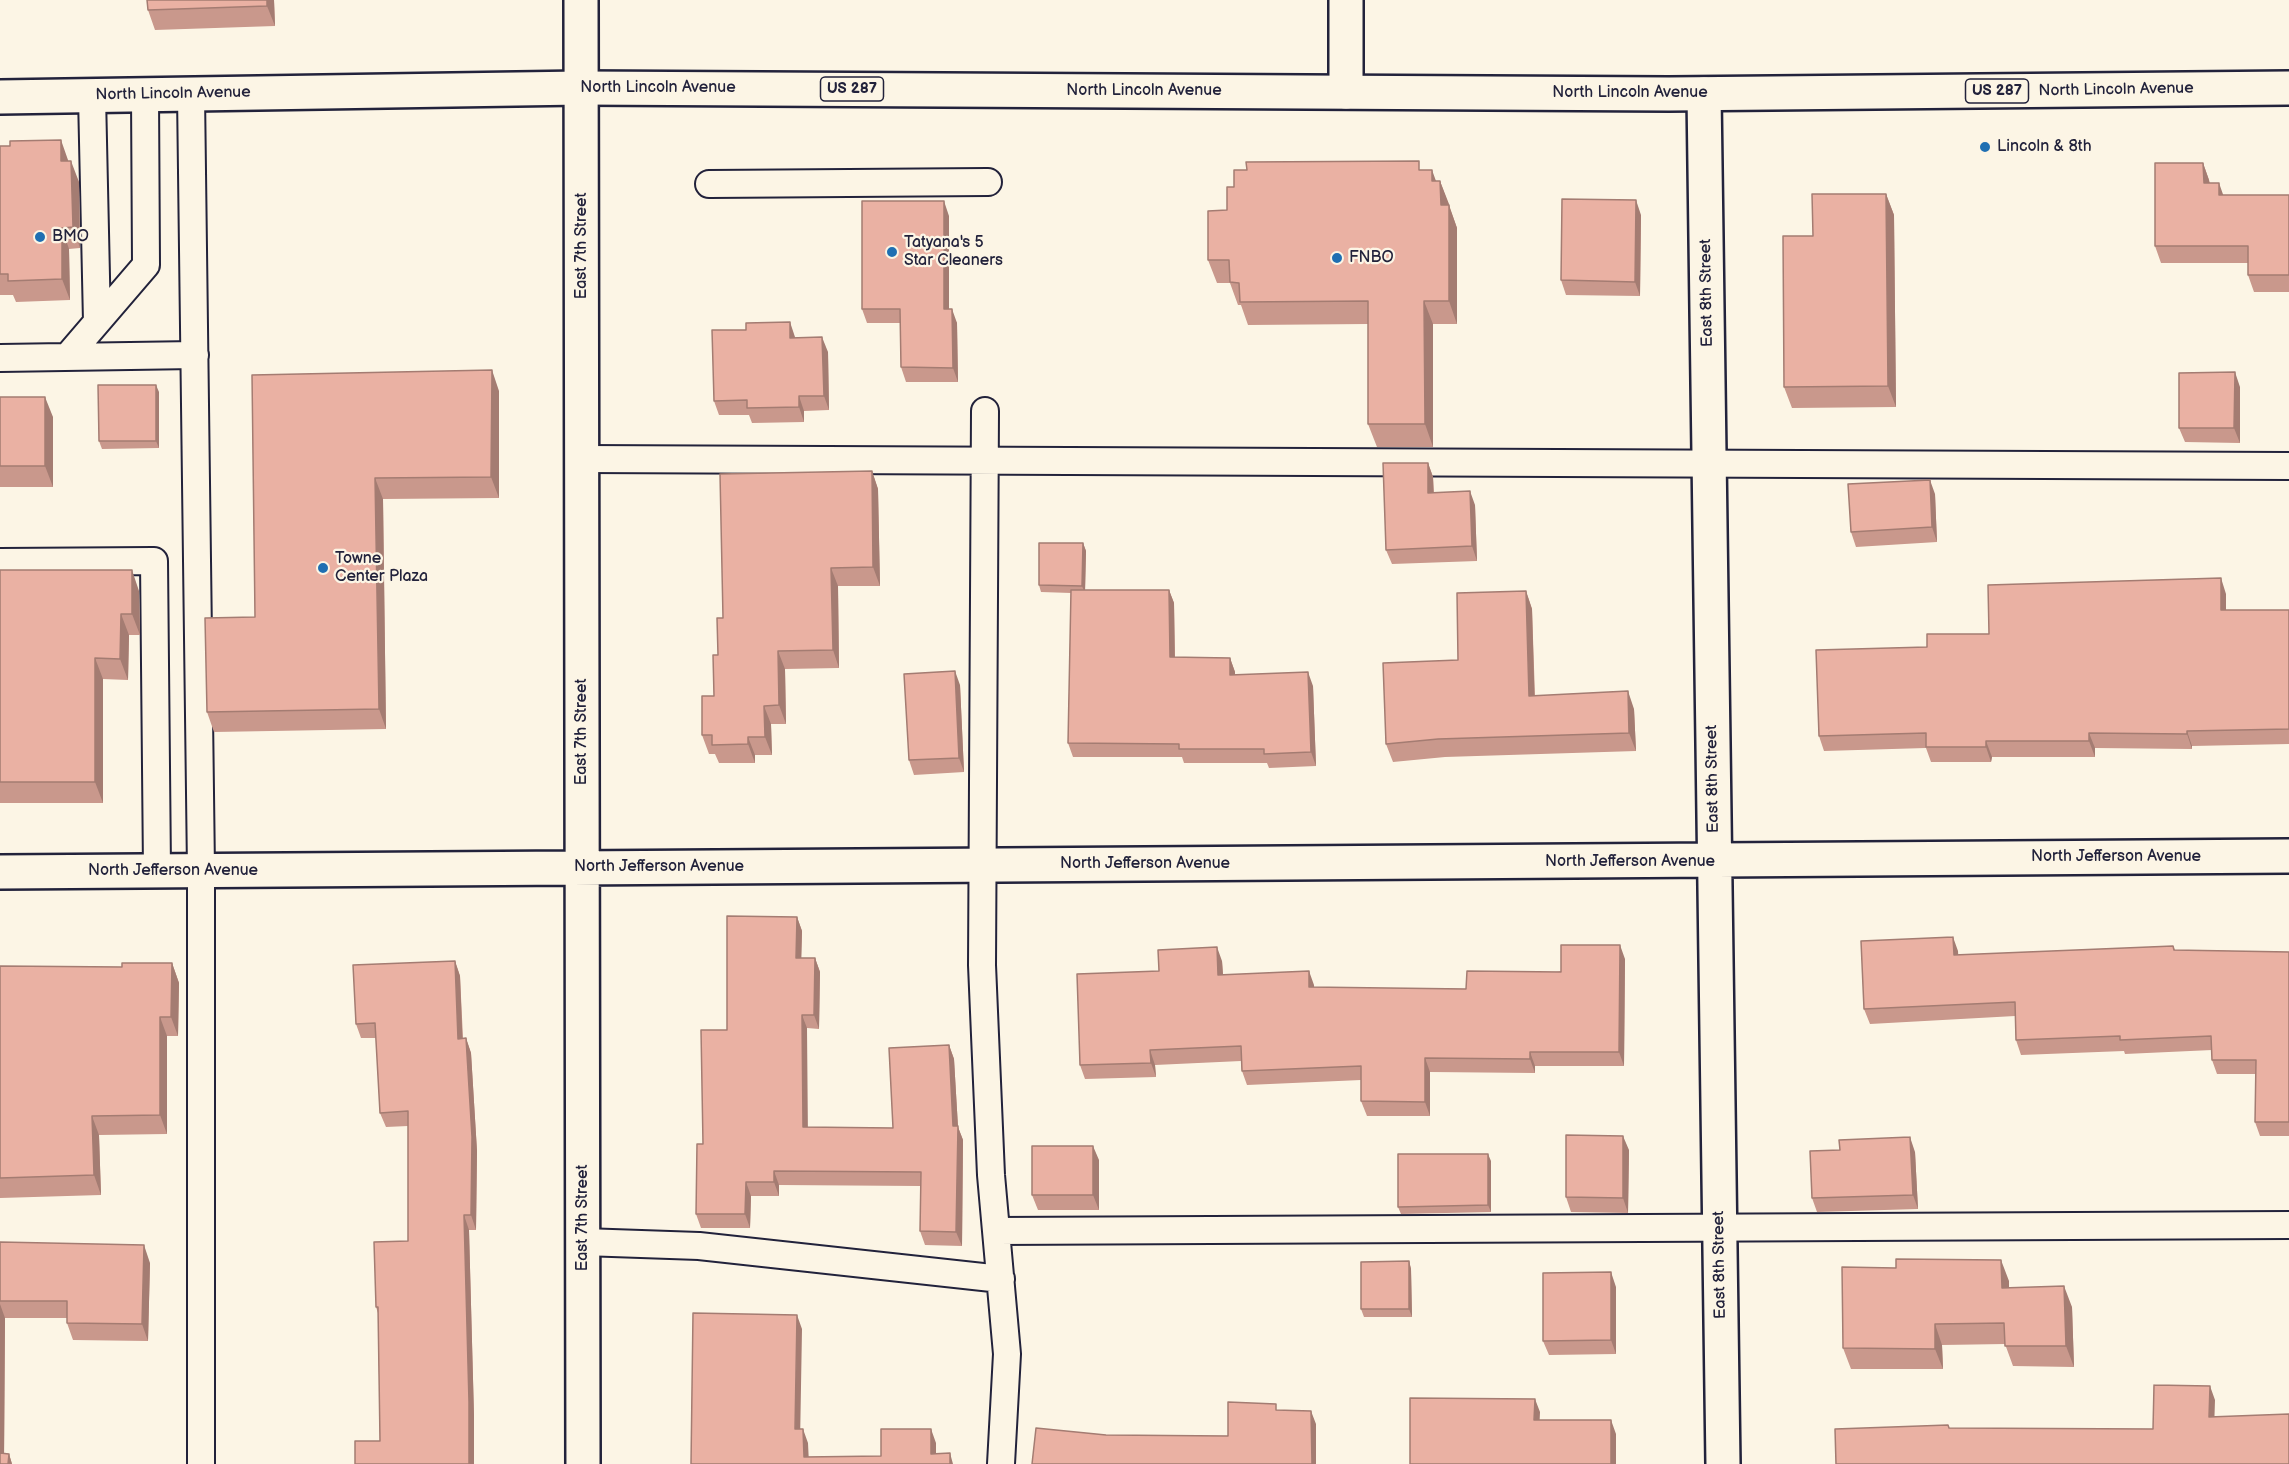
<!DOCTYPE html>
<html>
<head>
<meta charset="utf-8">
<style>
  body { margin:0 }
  canvas { display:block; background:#fcf5e5 }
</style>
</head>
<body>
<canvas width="2289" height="1464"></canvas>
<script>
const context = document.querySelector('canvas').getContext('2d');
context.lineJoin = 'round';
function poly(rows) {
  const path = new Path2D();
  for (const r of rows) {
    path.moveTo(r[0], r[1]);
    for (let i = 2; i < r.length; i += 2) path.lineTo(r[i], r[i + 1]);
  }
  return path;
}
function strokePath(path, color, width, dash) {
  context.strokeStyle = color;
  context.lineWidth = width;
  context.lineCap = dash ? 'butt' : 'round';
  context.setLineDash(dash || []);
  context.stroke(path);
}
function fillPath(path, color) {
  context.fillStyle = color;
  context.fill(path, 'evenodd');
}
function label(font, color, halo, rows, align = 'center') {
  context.font = font + ' "Balsamiq Sans",sans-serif';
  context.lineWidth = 4.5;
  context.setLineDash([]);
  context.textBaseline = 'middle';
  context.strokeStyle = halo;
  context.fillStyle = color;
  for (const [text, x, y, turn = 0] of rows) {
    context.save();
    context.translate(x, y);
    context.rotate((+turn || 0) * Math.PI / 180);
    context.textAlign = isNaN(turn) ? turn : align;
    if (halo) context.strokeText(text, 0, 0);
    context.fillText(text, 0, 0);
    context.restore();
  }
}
const lane = poly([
  [191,94,201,870,201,1464],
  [92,96,97,322],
  [709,184,988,182],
  [68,356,146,265,145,95],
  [0,358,195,355],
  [985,411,982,965,991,1175,1007,1354,1001,1464],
  [582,459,2289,466],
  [0,562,154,561,157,870],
  [996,1231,2289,1225],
  [583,1242,699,1246,1001,1279]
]);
const street = poly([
  [581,0,583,1464],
  [1346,92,1346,0],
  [1704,94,1723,1464],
  [0,872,2289,856]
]);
const highway = poly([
  [0,97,581,88,1669,94,2289,88]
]);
strokePath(lane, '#22223b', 30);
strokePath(street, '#22223b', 38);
strokePath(highway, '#22223b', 38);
strokePath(lane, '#fcf5e5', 26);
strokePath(street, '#fcf5e5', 33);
strokePath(highway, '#fcf5e5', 33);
fillPath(poly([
  [147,0,274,0,275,26,155,30,148,10],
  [0,146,68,161,79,182,80,248,69,249,70,300,16,302,13,295,0,295],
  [2203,163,2209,180,2210,183,2223,195,2289,195,2289,292,2254,292,2248,275,2248,263,2161,263,2155,246],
  [1422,170,1436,181,1440,181,1457,228,1457,324,1433,324,1433,447,1377,447,1368,424,1368,324,1248,325,1241,305,1238,305,1230,283,1217,283,1208,260,1227,210],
  [1886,194,1894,215,1896,407,1792,408,1784,387,1813,236],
  [1641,215,1640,296,1566,295,1561,280],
  [949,216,949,309,957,323,958,382,906,382,901,367,900,323,867,323,862,309],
  [746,330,795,337,795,338,828,352,829,410,804,411,804,422,752,423,749,415,719,415,714,401],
  [252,375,499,391,499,498,383,499,386,729,214,732,207,712,255,617],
  [2240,387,2240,443,2185,442,2179,428],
  [159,392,159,448,102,449,99,441],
  [0,397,53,417,53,487,0,487],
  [1428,463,1433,477,1434,493,1475,505,1477,561,1392,564,1386,550],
  [872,471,878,489,880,586,838,586,839,668,785,669,786,724,771,724,772,755,755,755,755,763,719,763,715,754,709,754,702,735,714,696,718,655,723,618],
  [1935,494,1937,542,1856,547,1851,532],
  [1083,543,1086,551,1085,590,1169,590,1174,603,1175,657,1230,658,1235,672,1235,675,1313,686,1316,766,1269,768,1267,763,1184,763,1182,757,1073,757,1068,743,1071,593,1041,592,1039,585],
  [0,570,139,591,140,635,129,635,128,680,103,679,103,803,0,803],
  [1526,591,1532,609,1535,696,1634,709,1636,751,1445,757,1393,762,1386,744,1458,660],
  [2226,594,2226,610,2289,610,2289,744,2192,746,2192,749,2095,748,2095,757,1992,757,1991,762,1931,762,1926,748,1824,751,1819,736,1927,647,1989,634],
  [960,685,964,772,914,775,909,760],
  [797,917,802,931,801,958,815,958,820,972,819,1029,807,1028,807,1127,893,1128,949,1045,954,1059,958,1127,963,1140,962,1246,925,1245,920,1231,920,1186,779,1185,779,1196,751,1196,750,1228,701,1228,696,1214,703,1144,727,1030],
  [2173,946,2175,950,2289,952,2289,1136,2260,1136,2255,1122,2256,1074,2217,1074,2212,1060,2212,1050,2125,1054,2124,1051,2021,1055,2016,1040,2015,1016,1870,1024,1864,1009,1958,951,1958,955],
  [1625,959,1624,1066,1535,1066,1535,1073,1430,1072,1430,1116,1367,1116,1361,1101,1361,1080,1247,1085,1242,1071,1241,1061,1155,1065,1156,1077,1085,1079,1080,1065,1159,971,1222,961,1223,975,1314,985,1314,988,1466,989],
  [455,961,460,976,463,1038,466,1038,471,1053,477,1151,476,1230,469,1230,474,1416,380,1441,378,1313,376,1307,408,1241,408,1126,386,1127,380,1113,376,1038,361,1038,356,1024],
  [172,963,179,983,178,1036,167,1036,167,1134,99,1135,101,1195,0,1198,0,966,122,967],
  [1629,1150,1628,1213,1571,1212,1566,1197],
  [1915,1152,1918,1209,1817,1212,1812,1198],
  [1099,1160,1099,1210,1038,1210,1032,1195],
  [1491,1161,1491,1212,1401,1214,1398,1207],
  [0,1242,150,1263,148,1341,73,1340,67,1323,67,1318,5,1318,4,1454,9,1454,12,1464,0,1464],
  [1409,1261,1411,1269,1412,1317,1364,1317,1361,1309],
  [2009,1281,2009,1287,2072,1307,2074,1367,2013,1366,2005,1344,1942,1345,1943,1369,1851,1369,1843,1348],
  [1616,1287,1616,1354,1549,1355,1543,1341]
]), '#c9988c');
fillPath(poly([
  [267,0,274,0,275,26,267,6],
  [61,140,68,160,69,182,61,161],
  [71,161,79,182,80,248,73,227],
  [2203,163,2209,180,2210,200,2204,183],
  [1432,170,1440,192,1440,181,1449,204,1449,223,1449,205,1457,228,1457,324,1449,301,1432,181],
  [2219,183,2225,200,2219,195],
  [1886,194,1894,215,1896,407,1888,386],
  [1636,200,1641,215,1640,296,1635,282],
  [944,201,949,216,949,323,944,309],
  [62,228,69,249,70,300,62,279],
  [1424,301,1433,324,1433,447,1425,424],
  [952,309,957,323,958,382,953,368],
  [790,322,795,337,795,352,790,338],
  [822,337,828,352,829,410,824,396],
  [492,370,499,391,499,498,491,477],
  [2235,372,2240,387,2240,443,2234,428],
  [156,385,159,392,159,448,156,441],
  [799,396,804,411,804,422,799,407],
  [45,397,53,417,53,487,45,466],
  [1428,463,1433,477,1434,507,1428,493],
  [872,471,878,489,880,586,873,567],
  [375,478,383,499,386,729,379,709],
  [1930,480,1935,494,1937,542,1932,527],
  [1470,491,1475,505,1477,561,1472,546],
  [1083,543,1086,551,1085,593,1082,586],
  [831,568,838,586,839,668,833,650],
  [132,570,139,591,140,635,132,614],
  [2221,578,2226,594,2226,625,2221,610],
  [1169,590,1174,603,1175,671,1170,657],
  [1526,591,1532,609,1535,714,1529,696],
  [121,614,129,635,128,680,120,659],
  [778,651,785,669,786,724,779,705],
  [95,658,103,679,103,803,95,782],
  [1230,658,1235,672,1235,689,1230,675],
  [955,671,960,685,964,772,959,758],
  [1308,672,1313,686,1316,766,1311,752],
  [1628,691,1634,709,1636,751,1629,733],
  [764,706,771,724,772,755,765,737],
  [2187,731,2192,746,2192,749,2187,734],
  [2089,733,2095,748,2095,757,2089,741],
  [748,737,755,755,755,763,748,744],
  [1986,741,1992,757,1991,762,1986,747],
  [797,917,802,931,801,972,796,958],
  [1953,937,1958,951,1959,969,1954,955],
  [1620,945,1625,959,1624,1066,1619,1052],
  [1217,947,1222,961,1224,989,1218,975],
  [815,958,820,972,819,1029,814,1015],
  [455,961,460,976,463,1053,458,1039],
  [172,963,179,983,178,1036,171,1017],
  [1309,971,1314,985,1315,1002,1309,987],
  [802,1015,807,1028,808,1141,803,1127],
  [160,1017,167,1036,167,1134,160,1115],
  [466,1038,471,1053,477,1151,476,1230,471,1215],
  [949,1045,954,1059,958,1127,963,1140,962,1246,956,1232,953,1126],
  [1150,1050,1155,1065,1156,1077,1151,1063],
  [1530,1052,1535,1066,1535,1073,1530,1059],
  [1425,1058,1430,1072,1430,1116,1425,1102],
  [92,1116,99,1135,101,1195,94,1175],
  [1623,1136,1629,1150,1628,1213,1623,1198],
  [1910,1137,1915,1152,1918,1209,1913,1195],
  [1093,1146,1099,1160,1099,1210,1093,1195],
  [1488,1154,1491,1161,1491,1212,1488,1205],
  [774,1171,779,1185,779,1196,774,1182],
  [746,1182,751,1196,750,1228,745,1214],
  [464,1215,469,1230,474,1416,474,1464,469,1464],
  [144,1245,150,1263,148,1341,142,1324],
  [2001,1260,2009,1281,2009,1308,2002,1288],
  [1409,1261,1411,1269,1412,1317,1409,1309],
  [1611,1272,1616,1287,1616,1354,1611,1340],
  [2064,1286,2072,1307,2074,1367,2066,1346],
  [0,1304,5,1318,4,1464,0,1460],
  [797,1315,802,1329,800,1444,795,1429],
  [1935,1324,1942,1345,1943,1369,1935,1349],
  [2210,1386,2215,1400,2214,1431,2209,1417],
  [1535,1399,1540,1412,1539,1434,1534,1420],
  [1311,1411,1316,1424,1316,1464,1312,1464],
  [1611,1420,1616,1434,1616,1464,1611,1464],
  [803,1429,808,1443,809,1464,804,1457],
  [931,1429,936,1443,936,1464,931,1454],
  [950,1453,953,1464,950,1464],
  [9,1454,12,1464,8,1464]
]), '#a47c72');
const building = poly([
  [147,0,267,0,267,6,148,10,147,0],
  [61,140,61,161,71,161,73,227,62,228,62,279,8,281,8,274,0,274,0,146,10,146,10,141,61,140],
  [1419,161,1419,170,1432,170,1432,181,1440,181,1441,205,1449,205,1449,301,1424,301,1425,424,1368,424,1368,301,1240,302,1239,283,1230,282,1229,260,1208,260,1208,211,1227,210,1227,187,1234,187,1234,170,1247,170,1246,162,1419,161],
  [2155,163,2203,163,2204,183,2219,183,2219,195,2289,195,2289,275,2248,275,2248,246,2155,246,2155,163],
  [1812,194,1886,194,1888,386,1784,387,1783,236,1813,236,1812,194],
  [1562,199,1636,200,1635,282,1561,280,1562,199],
  [862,201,944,201,944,309,952,309,953,368,901,367,900,309,862,309,862,201],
  [790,322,790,338,822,337,824,396,799,396,799,407,747,408,747,400,714,401,712,330,746,330,746,323,790,322],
  [492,370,491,477,375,478,379,709,207,712,205,618,255,617,252,375,492,370],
  [2235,372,2234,428,2179,428,2179,373,2235,372],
  [98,385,156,385,156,441,99,441,98,385],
  [0,397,45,397,45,466,0,466,0,397],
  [1383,463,1428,463,1428,493,1470,491,1472,546,1386,550,1383,463],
  [872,471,873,567,831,568,833,650,778,651,779,705,764,706,765,737,748,737,748,744,712,745,712,735,702,735,702,696,714,696,713,655,718,655,717,618,723,618,720,474,872,471],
  [1930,480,1932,527,1851,532,1848,484,1930,480],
  [1039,543,1083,543,1082,586,1039,585,1039,543],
  [0,570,132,570,132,614,121,614,120,659,95,658,95,782,0,782,0,570],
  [2221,578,2221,610,2289,610,2289,729,2187,731,2187,734,2089,733,2089,741,1986,741,1986,747,1926,747,1926,733,1819,736,1816,650,1927,647,1927,634,1989,634,1988,585,2221,578],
  [1071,590,1169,590,1170,657,1230,658,1230,675,1308,672,1311,752,1264,754,1264,749,1179,749,1179,744,1068,743,1071,590],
  [1526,591,1529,696,1628,691,1629,733,1438,739,1386,744,1383,663,1458,660,1457,593,1526,591],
  [955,671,959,758,909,760,904,674,955,671],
  [727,916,797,917,796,958,815,958,814,1015,802,1015,803,1127,893,1128,889,1048,949,1045,953,1126,958,1126,956,1232,920,1231,921,1172,774,1171,774,1182,746,1182,745,1214,696,1214,697,1144,703,1144,701,1030,727,1030,727,916],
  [1953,937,1954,955,2173,946,2174,950,2289,952,2289,1122,2255,1122,2256,1060,2212,1060,2211,1036,2120,1040,2120,1036,2016,1040,2015,1002,1864,1009,1861,941,1953,937],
  [1561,945,1620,945,1619,1052,1530,1052,1530,1059,1425,1058,1425,1102,1361,1101,1361,1066,1242,1071,1241,1046,1150,1050,1151,1063,1080,1065,1077,974,1159,971,1158,950,1217,947,1218,975,1309,971,1309,987,1466,989,1467,971,1561,972,1561,945],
  [455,961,458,1039,466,1038,472,1137,471,1215,464,1215,469,1402,469,1464,355,1464,355,1441,380,1441,378,1307,376,1307,374,1242,408,1241,408,1111,380,1113,375,1023,356,1024,353,965,455,961],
  [122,963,172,963,171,1017,160,1017,160,1115,92,1116,94,1175,0,1178,0,966,122,967,122,963],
  [1566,1135,1623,1136,1623,1198,1566,1197,1566,1135],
  [1910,1137,1913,1195,1812,1198,1810,1151,1840,1150,1839,1140,1910,1137],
  [1032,1146,1093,1146,1093,1195,1032,1195,1032,1146],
  [1398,1154,1488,1154,1488,1205,1398,1207,1398,1154],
  [0,1242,144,1245,142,1324,67,1323,67,1301,0,1301,0,1242],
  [1896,1259,2001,1260,2002,1288,2064,1286,2066,1346,2005,1346,2004,1323,1935,1324,1935,1349,1843,1348,1842,1267,1896,1268,1896,1259],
  [1409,1261,1409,1309,1361,1309,1361,1262,1409,1261],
  [1611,1272,1611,1340,1543,1341,1543,1273,1611,1272],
  [693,1313,797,1315,795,1429,803,1429,804,1457,881,1456,881,1429,931,1429,931,1454,950,1453,950,1464,691,1464,693,1313],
  [2154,1385,2210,1386,2209,1417,2289,1414,2289,1464,1836,1464,1835,1429,1948,1425,1949,1428,2153,1429,2154,1385],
  [1410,1398,1535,1399,1534,1420,1611,1420,1611,1464,1410,1464,1410,1398],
  [1228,1402,1276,1404,1276,1410,1311,1411,1312,1464,1032,1464,1036,1428,1106,1435,1228,1436,1228,1402],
  [0,1453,9,1454,8,1464,0,1464,0,1453]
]);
fillPath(building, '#eab1a3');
strokePath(building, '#a47c72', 1.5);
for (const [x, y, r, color] of [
  [1985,147,6,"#1f6fb2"],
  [40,237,6,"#1f6fb2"],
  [892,252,6,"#1f6fb2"],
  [1337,258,6,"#1f6fb2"],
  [323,568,6,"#1f6fb2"]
]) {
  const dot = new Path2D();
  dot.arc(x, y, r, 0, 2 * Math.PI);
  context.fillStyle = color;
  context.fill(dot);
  strokePath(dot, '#fcf5e5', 2);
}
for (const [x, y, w] of [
  [852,89,63],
  [1997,91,63]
]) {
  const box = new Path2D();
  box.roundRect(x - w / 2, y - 12, w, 24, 4.5);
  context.fillStyle = '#fcf5e5';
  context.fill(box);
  strokePath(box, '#22223b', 1.5);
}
label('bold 15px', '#22223b', null, [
  ["US 287",852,89],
  ["US 287",1997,91]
]);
label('16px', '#22223b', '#fcf5e5', [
  ["North Lincoln Avenue",658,88],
  ["North Lincoln Avenue",2116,90,-1],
  ["North Lincoln Avenue",1144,91],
  ["North Lincoln Avenue",1630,93],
  ["North Lincoln Avenue",173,94,-1],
  ["East 7th Street",582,246,-90],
  ["East 8th Street",1707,293,-91],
  ["East 7th Street",582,732,-90],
  ["East 8th Street",1713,779,-91],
  ["North Jefferson Avenue",2116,857],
  ["North Jefferson Avenue",1630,862],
  ["North Jefferson Avenue",1145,864],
  ["North Jefferson Avenue",659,867],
  ["North Jefferson Avenue",173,871],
  ["East 7th Street",583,1218,-90],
  ["East 8th Street",1720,1265,-91]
]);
label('16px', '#22223b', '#fcf5e5', [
  ["Lincoln & 8th",1997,147],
  ["BMO",52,237],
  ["Tatyana's 5",904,243],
  ["Star Cleaners",904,261],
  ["FNBO",1349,258],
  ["Towne",335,559],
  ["Center Plaza",335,577]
], 'left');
</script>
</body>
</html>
